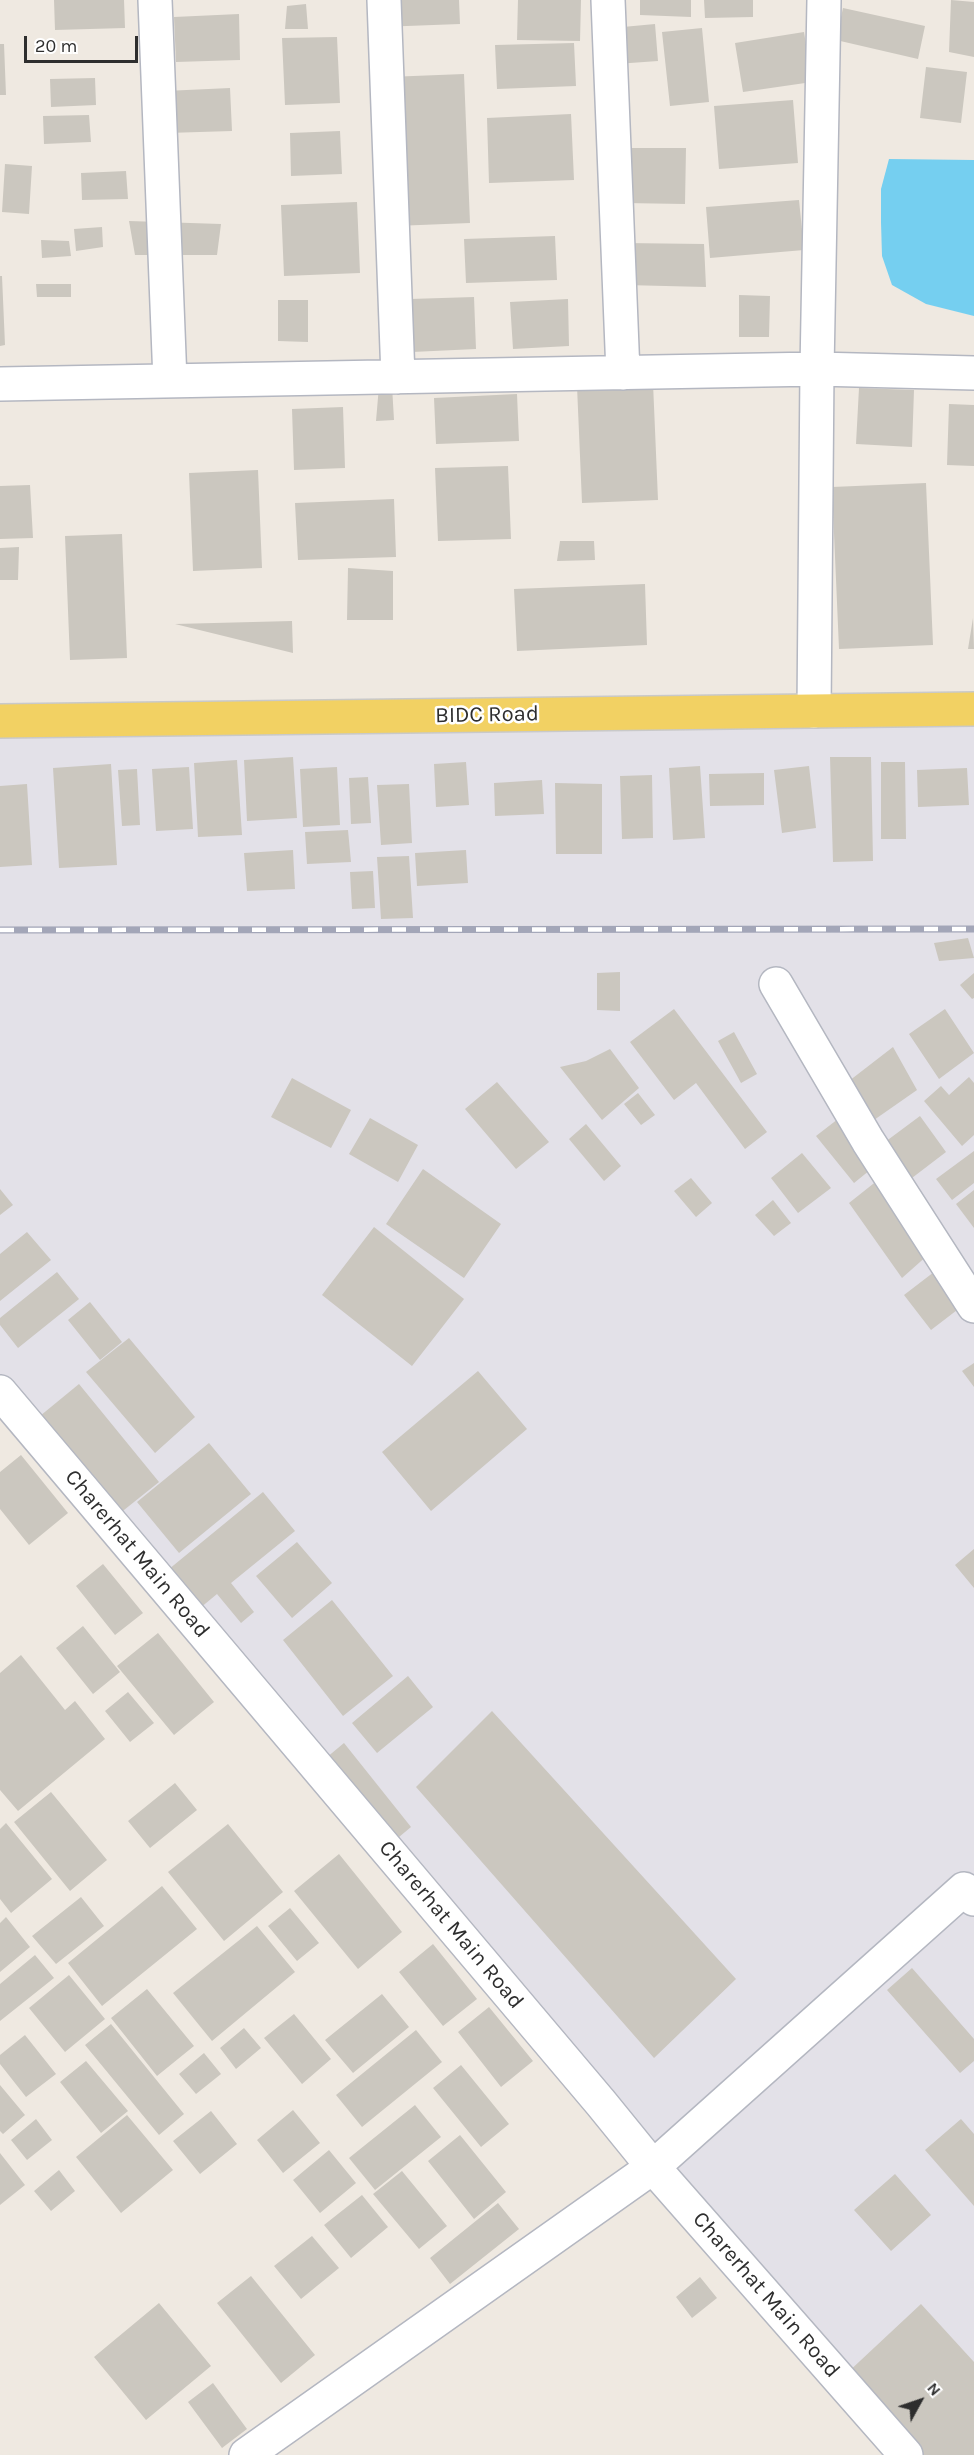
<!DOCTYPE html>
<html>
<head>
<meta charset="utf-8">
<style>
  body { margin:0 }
  #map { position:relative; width:974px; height:2455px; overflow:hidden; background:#efe9e1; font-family:Karla,sans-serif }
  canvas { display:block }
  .north { position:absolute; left:890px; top:2371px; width:60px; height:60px; -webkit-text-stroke:4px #fff; paint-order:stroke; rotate:50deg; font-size:16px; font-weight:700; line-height:24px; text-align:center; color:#2e2e2e }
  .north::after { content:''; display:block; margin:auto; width:21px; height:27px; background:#2e2e2e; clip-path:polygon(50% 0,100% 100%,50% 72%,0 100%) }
  .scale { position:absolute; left:24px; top:36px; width:114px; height:27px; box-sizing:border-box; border:3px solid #2e2e2e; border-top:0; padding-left:8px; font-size:18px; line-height:21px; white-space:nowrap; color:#2e2e2e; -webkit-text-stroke:4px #fff; paint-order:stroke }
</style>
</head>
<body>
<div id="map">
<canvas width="974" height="2455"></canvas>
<div class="north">N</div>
<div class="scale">20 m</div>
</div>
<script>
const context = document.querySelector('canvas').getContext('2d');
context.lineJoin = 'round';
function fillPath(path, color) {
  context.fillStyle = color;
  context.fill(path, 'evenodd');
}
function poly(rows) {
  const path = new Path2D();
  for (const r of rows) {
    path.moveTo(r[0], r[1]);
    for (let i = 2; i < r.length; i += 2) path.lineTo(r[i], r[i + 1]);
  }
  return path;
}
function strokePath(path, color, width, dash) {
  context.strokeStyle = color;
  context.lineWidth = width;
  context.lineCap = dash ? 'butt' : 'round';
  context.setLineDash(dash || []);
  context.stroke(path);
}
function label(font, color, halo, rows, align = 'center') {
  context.font = font + ' Karla,sans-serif';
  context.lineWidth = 5;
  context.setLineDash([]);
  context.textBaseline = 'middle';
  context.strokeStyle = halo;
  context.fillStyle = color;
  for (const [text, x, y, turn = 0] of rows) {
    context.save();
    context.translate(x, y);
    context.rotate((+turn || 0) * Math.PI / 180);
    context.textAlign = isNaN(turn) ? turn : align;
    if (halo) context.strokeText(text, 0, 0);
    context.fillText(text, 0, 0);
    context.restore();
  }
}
fillPath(poly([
  [974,709,974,2455,906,2455,0,1393,0,721]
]), '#e3e1e8');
fillPath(poly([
  [889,159,974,160,974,316,926,304,892,285,882,256,881,222,881,189]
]), '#75cff0');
fillPath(poly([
  [54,0,124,0,125,28,55,30],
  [378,0,459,0,460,24,380,27],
  [518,0,581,0,580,41,517,40],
  [640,0,691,0,691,17,640,15],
  [704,0,753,0,753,17,705,18],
  [951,0,974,2,974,57,949,52],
  [306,4,308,29,285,29,287,6],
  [843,8,925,26,918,59,836,40],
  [239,14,240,60,176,62,174,17],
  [655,24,658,61,616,64,612,28],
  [702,28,709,102,670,106,662,32],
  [804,32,812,82,743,92,735,43],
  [337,37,340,103,285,105,282,38],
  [574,43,576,86,497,89,495,45],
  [0,44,4,44,6,95,0,95],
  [926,67,967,72,961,123,920,118],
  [464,74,470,223,395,226,388,77],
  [95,78,96,105,51,107,50,79],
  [230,88,232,131,167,133,165,91],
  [793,100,798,163,719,169,714,106],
  [571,114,574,180,489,183,487,118],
  [89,115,91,142,44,144,43,116],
  [340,131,342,174,291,176,290,133],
  [624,148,686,148,685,204,624,203],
  [5,164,32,166,29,214,2,212],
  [126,171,128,199,82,200,81,173],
  [799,200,804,250,710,258,706,207],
  [357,202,360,273,284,276,281,205],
  [129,221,221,224,217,255,135,255],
  [102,227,103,247,76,251,74,229],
  [555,236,557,280,466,283,464,239],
  [41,240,69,241,71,256,42,258],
  [624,243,704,244,706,287,625,285],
  [0,276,2,276,5,345,0,346],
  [36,284,71,284,71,297,37,297],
  [739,295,770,296,769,337,739,337],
  [474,297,476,349,412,352,410,299],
  [568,299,569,346,513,349,510,302],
  [278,300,308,300,308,342,278,341],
  [653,383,658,500,582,503,577,386],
  [379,386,392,386,394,420,376,421],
  [859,388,914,390,912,447,856,444],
  [517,394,519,441,436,444,434,398],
  [949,404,974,405,974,466,947,465],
  [343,407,345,468,294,470,292,409],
  [508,466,511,539,438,541,435,468],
  [258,470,262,568,193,571,189,473],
  [926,483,933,645,839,649,832,487],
  [30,485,33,538,0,539,0,486],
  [394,499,396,557,298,560,295,503],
  [122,534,127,658,70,660,65,536],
  [560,541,594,541,595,560,557,561],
  [19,547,18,580,0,580,0,548],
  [348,568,393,571,393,620,347,620],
  [645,584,647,645,517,651,514,589],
  [973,618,974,649,968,649],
  [292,621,293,653,175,624],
  [293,757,297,818,247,821,244,760],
  [830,757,871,757,873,861,833,862],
  [237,760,242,835,198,837,194,763],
  [466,762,469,805,436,807,434,764],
  [881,762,905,762,906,839,881,839],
  [111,764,117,865,59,868,53,768],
  [700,766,705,838,673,840,669,768],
  [809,766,816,828,782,833,774,770],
  [189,767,193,829,156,831,152,769],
  [337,767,340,825,303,827,300,769],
  [967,768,969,805,918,807,917,770],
  [137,769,140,825,122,826,118,770],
  [764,773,764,805,710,806,709,774],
  [652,775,653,838,622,839,620,776],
  [368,777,371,823,351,824,349,778],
  [542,780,544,814,495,816,494,783],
  [555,783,602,784,602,854,556,854],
  [27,784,32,865,0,867,0,786],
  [409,784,412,843,381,845,377,785],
  [348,830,351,862,307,864,305,832],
  [293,850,295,889,247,891,244,853],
  [466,850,468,883,417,886,415,853],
  [409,856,413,918,381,919,377,857],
  [373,871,375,908,352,909,350,872],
  [968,938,974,958,939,961,934,943],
  [620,972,620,1011,597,1010,597,973],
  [974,973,974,998,972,999,960,985],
  [674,1009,767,1132,745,1149,696,1083,674,1100,630,1042],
  [945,1009,974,1053,939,1079,909,1034],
  [734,1032,757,1074,741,1083,718,1041],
  [893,1047,917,1090,874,1120,849,1081],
  [610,1049,639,1088,602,1120,560,1067,586,1061],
  [969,1077,974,1083,974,1135,962,1146,924,1101,941,1086,949,1095],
  [292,1078,351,1110,331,1148,271,1117],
  [497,1082,549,1142,516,1169,465,1109],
  [638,1093,655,1115,641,1125,624,1104],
  [920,1116,946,1152,908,1181,881,1145],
  [370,1118,418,1145,398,1182,349,1154],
  [838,1119,875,1166,854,1183,816,1136],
  [586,1124,621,1166,604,1181,569,1139],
  [974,1151,974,1183,952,1200,936,1179],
  [802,1153,831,1188,798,1213,771,1178],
  [423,1169,501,1224,464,1278,386,1224],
  [691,1178,712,1203,696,1217,674,1191],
  [878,1180,929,1254,902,1278,849,1203],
  [0,1189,13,1205,0,1215],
  [974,1190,974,1228,956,1204],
  [773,1200,791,1223,774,1236,755,1215],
  [374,1227,464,1299,412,1366,322,1295],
  [27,1232,51,1260,0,1301,0,1254],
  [57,1272,79,1299,18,1348,0,1325,0,1318],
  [934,1272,961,1307,931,1330,904,1295],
  [90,1302,122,1342,100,1360,68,1320],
  [129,1338,195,1417,155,1453,86,1372],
  [974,1363,974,1387,962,1371],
  [478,1371,527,1429,431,1511,382,1452],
  [79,1384,159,1482,119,1514,40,1416],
  [209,1443,251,1494,179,1553,137,1502],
  [21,1455,68,1513,29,1545,0,1509,0,1472],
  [263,1492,295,1531,231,1583,254,1612,241,1623,217,1594,194,1613,163,1574],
  [297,1542,332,1583,292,1618,256,1576],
  [974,1549,974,1588,955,1565],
  [103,1564,143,1613,115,1635,76,1586],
  [332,1600,393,1676,343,1716,283,1640],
  [83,1626,120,1672,93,1694,56,1648],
  [158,1633,214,1702,174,1735,117,1666],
  [21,1655,65,1710,75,1701,105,1739,18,1811,0,1790,0,1673],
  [408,1676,433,1707,377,1753,352,1723],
  [128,1692,154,1723,130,1742,105,1711],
  [492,1711,736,1979,654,2058,416,1787],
  [344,1743,411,1827,387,1847,320,1763],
  [175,1783,197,1810,150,1848,128,1821],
  [51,1792,107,1860,70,1891,14,1822],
  [6,1823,52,1879,11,1913,0,1899,0,1829],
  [228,1824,283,1892,224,1941,168,1872],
  [339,1854,402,1932,358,1969,294,1891],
  [162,1886,197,1929,102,2006,68,1963],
  [81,1897,104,1926,56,1964,32,1936],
  [290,1908,319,1943,297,1961,268,1926],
  [6,1917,30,1947,0,1972,0,1923],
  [257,1926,295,1972,212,2041,173,1993],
  [433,1944,477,1999,443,2026,399,1972],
  [35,1955,54,1978,0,2021,0,1984],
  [912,1968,974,2039,974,2061,960,2073,887,1990],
  [69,1975,105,2019,65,2052,29,2008],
  [147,1989,194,2046,157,2076,111,2018],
  [382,1994,409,2027,353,2073,325,2040],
  [489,2007,533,2061,501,2087,458,2032],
  [294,2014,331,2059,302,2084,264,2038],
  [111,2024,184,2114,159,2135,85,2045],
  [244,2028,261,2048,236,2069,220,2048],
  [416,2030,442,2062,362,2127,336,2095],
  [25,2035,56,2074,26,2097,0,2064,0,2055],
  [204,2053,221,2074,196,2094,179,2074],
  [86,2061,128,2111,101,2133,60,2082],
  [461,2065,509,2124,481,2147,433,2088],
  [0,2085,25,2115,3,2134,0,2131],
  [415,2105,441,2137,375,2190,349,2158],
  [293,2110,320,2143,283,2173,257,2140],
  [211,2111,237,2144,200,2174,173,2141],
  [127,2115,173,2170,121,2213,76,2157],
  [36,2119,52,2140,27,2160,11,2140],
  [961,2119,974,2134,974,2206,925,2150],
  [460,2135,506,2192,474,2219,428,2161],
  [329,2150,356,2183,320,2213,293,2180],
  [0,2153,25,2185,0,2205],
  [59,2170,75,2191,51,2211,34,2191],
  [402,2171,447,2226,419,2249,373,2194],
  [895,2174,931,2215,891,2251,854,2210],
  [362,2195,388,2227,351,2258,324,2225],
  [498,2203,519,2229,450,2284,430,2258],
  [312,2236,339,2268,301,2299,274,2266],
  [251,2276,315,2355,281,2383,217,2303],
  [700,2277,717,2298,692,2318,676,2297],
  [159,2303,211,2366,146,2420,94,2357],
  [921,2304,974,2362,974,2455,918,2455,845,2375],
  [213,2383,247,2429,222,2448,188,2402]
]), '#cbc7bf');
const minor = poly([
  [155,0,170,381],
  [384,0,398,377],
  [608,0,623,373],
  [0,384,817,369,974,373],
  [814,711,817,369,824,0],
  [776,984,868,1141,974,1306],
  [0,1392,601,2103,653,2167,906,2455],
  [246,2455,653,2167,964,1889,974,1899]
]);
const major = poly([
  [0,721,974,709]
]);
strokePath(minor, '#b4b7c1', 36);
strokePath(major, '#c9c9c9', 36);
strokePath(minor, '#fff', 33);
strokePath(major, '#f2d163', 33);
const rail = poly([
  [0,930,974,929]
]);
strokePath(rail, '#a3a6b8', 7);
strokePath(rail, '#fff', 4.5, [14]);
label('22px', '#2e2e2e', '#fff', [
  ["BIDC Road",487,715,-1],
  ["Charerhat Main Road",137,1554,50],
  ["Charerhat Main Road",451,1925,50],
  ["Charerhat Main Road",766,2295,49]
]);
</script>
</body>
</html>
